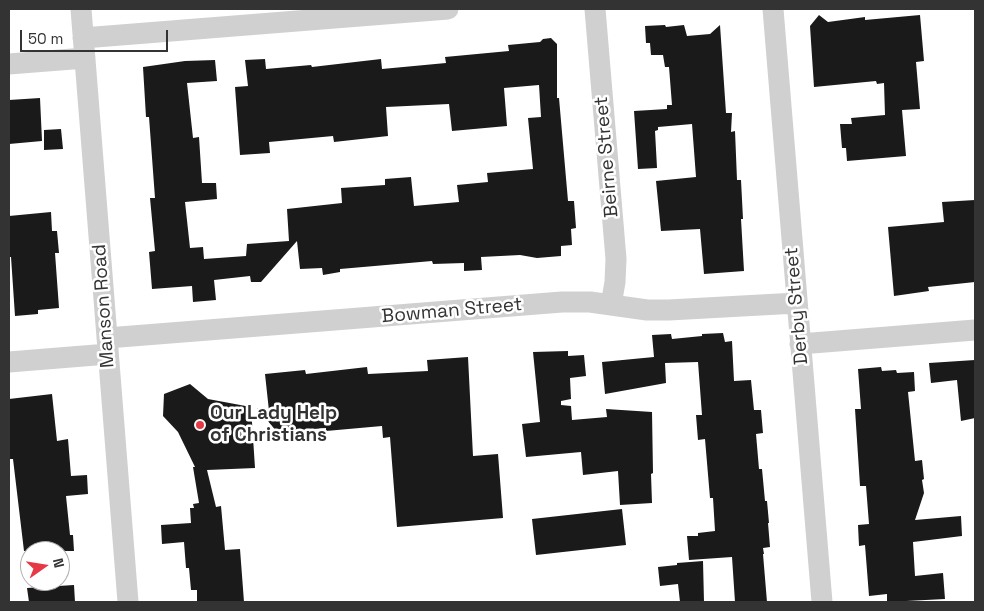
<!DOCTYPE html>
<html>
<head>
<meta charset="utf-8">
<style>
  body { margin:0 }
  #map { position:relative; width:984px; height:611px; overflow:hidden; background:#fff; font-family:"Space Grotesk",sans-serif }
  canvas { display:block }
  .frame { position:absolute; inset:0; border:10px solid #333; pointer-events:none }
  .north { position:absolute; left:20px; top:541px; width:50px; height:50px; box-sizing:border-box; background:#fff; border:1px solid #adadad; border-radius:50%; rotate:77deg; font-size:14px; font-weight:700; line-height:20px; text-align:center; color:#333 }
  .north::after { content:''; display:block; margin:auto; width:18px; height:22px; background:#e63946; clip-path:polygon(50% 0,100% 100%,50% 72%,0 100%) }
  .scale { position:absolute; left:20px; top:30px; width:148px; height:22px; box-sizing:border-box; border:2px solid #333; border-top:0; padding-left:6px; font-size:15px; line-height:18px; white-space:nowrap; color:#333; -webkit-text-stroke:4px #fff; paint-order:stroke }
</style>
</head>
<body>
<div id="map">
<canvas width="984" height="611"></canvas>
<div class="frame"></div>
<div class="north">N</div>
<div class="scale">50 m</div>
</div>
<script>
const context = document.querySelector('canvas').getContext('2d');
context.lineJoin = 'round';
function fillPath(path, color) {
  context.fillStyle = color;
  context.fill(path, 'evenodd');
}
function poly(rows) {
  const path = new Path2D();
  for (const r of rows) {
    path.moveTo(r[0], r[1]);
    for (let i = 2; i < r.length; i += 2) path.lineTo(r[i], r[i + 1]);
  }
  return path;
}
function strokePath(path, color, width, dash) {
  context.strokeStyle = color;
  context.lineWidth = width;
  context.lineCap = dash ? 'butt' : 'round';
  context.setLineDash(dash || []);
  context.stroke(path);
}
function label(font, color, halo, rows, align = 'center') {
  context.font = font + ' "Space Grotesk",sans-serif';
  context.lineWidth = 5;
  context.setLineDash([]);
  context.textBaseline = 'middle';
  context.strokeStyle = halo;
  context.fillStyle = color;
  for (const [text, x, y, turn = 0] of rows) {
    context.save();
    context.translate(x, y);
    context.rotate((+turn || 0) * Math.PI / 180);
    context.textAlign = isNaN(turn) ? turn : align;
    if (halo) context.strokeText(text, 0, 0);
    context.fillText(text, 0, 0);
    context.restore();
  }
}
fillPath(poly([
  [819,15,828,22,865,17,865,20,920,15,924,61,916,62,920,109,902,110,906,156,847,161,846,148,842,148,840,124,852,124,851,118,885,115,884,83,877,84,876,81,814,87,810,26],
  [665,25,666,27,684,25,687,36,710,34,720,25,726,113,732,113,731,132,735,131,737,180,741,180,743,219,741,219,744,271,704,274,700,229,661,231,656,181,696,177,692,124,658,127,658,130,655,131,657,168,638,169,634,111,667,109,667,105,672,105,669,67,665,67,663,55,651,55,650,43,646,43,645,26],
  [551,38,557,44,557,98,559,98,568,201,574,201,576,228,571,229,572,245,561,246,561,256,537,258,520,255,481,257,482,270,464,271,464,263,433,264,432,261,340,269,340,272,323,275,322,268,300,269,297,241,261,282,251,282,250,276,214,280,216,300,193,302,192,286,152,289,149,252,155,251,150,198,155,198,149,117,146,117,143,67,185,61,215,60,217,81,187,83,193,138,199,137,202,183,216,183,217,199,185,202,190,248,203,247,204,259,246,256,247,244,289,241,287,209,342,203,341,188,385,185,385,179,411,177,414,206,459,202,457,185,488,182,487,173,533,169,528,118,541,117,539,85,504,88,507,126,452,131,449,104,386,107,388,136,334,142,333,136,269,142,270,153,240,155,235,87,248,86,245,60,265,59,266,69,311,65,312,67,381,59,382,69,446,63,445,57,509,51,508,45,540,42,543,39],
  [40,98,42,141,9,144,9,100],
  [61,129,63,149,44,150,44,130],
  [975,200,975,282,928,287,929,291,894,296,888,227,944,222,942,202],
  [51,212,52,231,57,231,59,253,55,253,59,308,38,310,38,314,15,316,11,257,9,257,9,216],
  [723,333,725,342,732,341,734,381,751,380,754,410,761,410,763,433,756,434,759,469,762,469,765,501,767,501,769,523,768,523,770,547,763,548,764,554,763,554,767,602,735,602,732,557,689,560,687,536,698,536,698,533,715,531,713,498,710,498,705,439,698,440,696,415,702,415,698,362,665,363,666,383,605,394,602,362,654,357,652,335,671,334,672,339,702,336,702,334],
  [568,351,568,356,584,355,586,376,570,378,571,399,561,401,561,405,571,406,572,420,607,417,606,409,652,412,653,473,651,474,652,503,620,505,618,471,583,475,581,452,526,457,522,424,540,422,533,352],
  [468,357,473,456,498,454,503,518,397,527,390,437,383,438,382,426,326,431,326,428,277,432,257,408,269,411,265,374,305,370,306,374,367,367,368,374,428,371,427,360],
  [975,360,975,418,961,421,957,380,931,383,929,363],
  [881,367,882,371,896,370,897,373,914,372,915,391,908,392,915,461,922,460,924,479,922,480,924,493,915,520,961,516,962,536,913,542,915,576,943,573,945,599,887,602,887,594,869,596,865,545,859,546,858,525,869,524,866,486,860,486,855,409,861,409,858,369],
  [190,384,208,399,251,407,255,468,207,470,216,507,221,506,225,550,240,549,244,602,197,602,197,590,191,590,189,568,186,568,184,542,162,544,161,525,191,523,190,508,194,508,193,504,199,503,193,467,195,467,178,432,163,416,164,394],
  [52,394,57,441,68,439,71,476,87,475,88,494,66,496,70,535,73,535,74,551,24,551,13,459,9,459,9,399],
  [622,509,626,545,536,555,532,519],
  [703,561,704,602,680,602,678,584,660,586,658,567,677,565,677,563],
  [74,585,75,602,29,602,27,588]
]), '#1a1a1a');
strokePath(poly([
  [81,9,128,602],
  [595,9,616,259,615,282,611,305],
  [773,9,822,602],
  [83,38,448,9],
  [9,64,85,58],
  [107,338,562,302,590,302,647,310,669,310,797,303],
  [800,344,975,330],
  [9,362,108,354]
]), '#d0d0d0', 21);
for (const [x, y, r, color] of [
  [200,425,5,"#e63946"]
]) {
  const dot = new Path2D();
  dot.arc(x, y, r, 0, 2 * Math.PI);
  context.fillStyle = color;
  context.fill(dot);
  strokePath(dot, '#fff', 2);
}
label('19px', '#333', '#fff', [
  ["Beirne Street",607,157,-95],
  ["Manson Road",104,306,-94],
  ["Derby Street",797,306,-95],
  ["Bowman Street",452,311,-5]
]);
label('bold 19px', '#333', '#fff', [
  ["Our Lady Help",210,414],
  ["of Christians",210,436]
], 'left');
</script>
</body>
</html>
